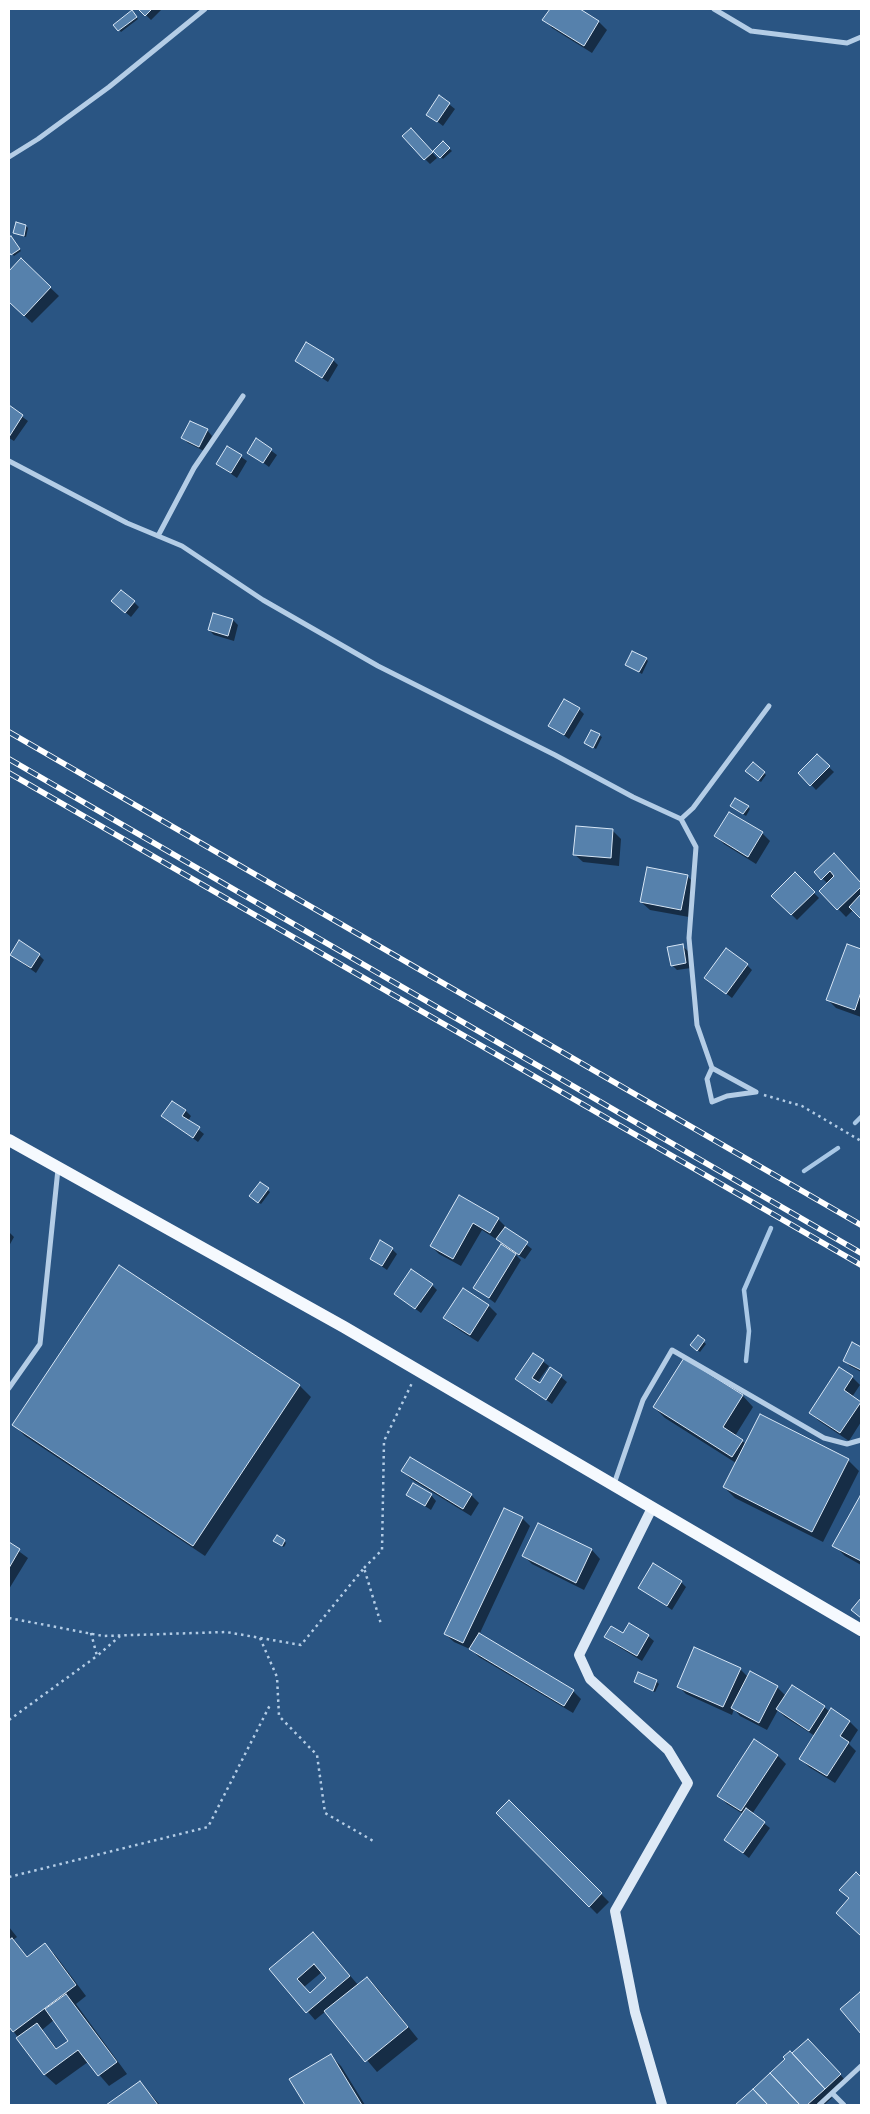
<!DOCTYPE html>
<html>
<head>
<meta charset="utf-8">
<style>
  body { margin:0 }
  #map { position:relative; width:870px; height:2114px; overflow:hidden; background:#2a5583; font-family:"Space Grotesk",sans-serif }
  canvas { display:block }
  .frame { position:absolute; inset:0; border:10px solid #fff; pointer-events:none }
</style>
</head>
<body>
<div id="map">
<canvas width="870" height="2114"></canvas>
<div class="frame"></div>
</div>
<script>
const context = document.querySelector('canvas').getContext('2d');
context.lineJoin = 'round';
function fillPath(path, color) {
  context.fillStyle = color;
  context.fill(path, 'evenodd');
}
function poly(rows) {
  const path = new Path2D();
  for (const r of rows) {
    path.moveTo(r[0], r[1]);
    for (let i = 2; i < r.length; i += 2) path.lineTo(r[i], r[i + 1]);
  }
  return path;
}
function strokePath(path, color, width, dash) {
  context.strokeStyle = color;
  context.lineWidth = width;
  context.lineCap = dash ? 'butt' : 'round';
  context.setLineDash(dash || []);
  context.stroke(path);
}
fillPath(poly([
  [140,9,162,9,151,20],
  [551,9,578,9,599,22,607,30,592,53,552,28,544,19],
  [132,12,138,19,121,32,115,25],
  [440,97,455,109,443,126,428,114],
  [416,135,437,158,430,164,425,159],
  [443,143,452,151,443,159,435,151],
  [26,226,28,228,26,237,14,232],
  [11,237,21,251,14,256,9,250,9,239],
  [21,260,59,296,32,323,9,301,9,273],
  [333,360,338,365,328,382,296,361],
  [9,407,28,421,14,441,9,438],
  [207,430,212,436,204,451,188,443,183,438],
  [257,440,277,455,269,467,249,452],
  [227,447,247,461,237,478,217,464],
  [134,602,139,607,131,617,118,606],
  [233,620,238,625,234,641,214,635,209,630],
  [646,659,648,661,642,674,627,665],
  [579,709,584,714,569,739,550,725],
  [592,731,602,737,596,749,586,743],
  [817,756,834,772,816,790,800,773],
  [749,773,764,773,766,775,761,782],
  [748,807,750,809,746,816,734,808],
  [613,831,621,839,619,866,583,862,574,854],
  [762,833,770,841,756,864,724,844,716,836],
  [834,855,861,884,861,917,853,910,846,917,821,891,828,884,816,872],
  [795,874,819,898,797,920,773,896],
  [687,876,695,884,689,917,650,910,641,902],
  [848,945,861,950,861,1017,836,1008,828,1000],
  [682,946,688,951,691,968,677,970,672,965],
  [11,955,39,955,44,960,36,973],
  [747,965,752,970,732,998,706,978],
  [173,1102,186,1111,191,1116,188,1121,204,1134,198,1142,163,1116],
  [260,1184,270,1192,261,1204,253,1199],
  [460,1197,498,1219,506,1227,505,1228,532,1249,525,1259,514,1253,521,1260,495,1303,475,1288,507,1248,499,1241,482,1230,461,1266,439,1254,431,1246],
  [9,1232,14,1237,9,1246],
  [392,1249,397,1254,387,1270,371,1259],
  [120,1266,300,1386,311,1397,205,1556,25,1436,14,1425],
  [432,1285,437,1290,421,1313,395,1294],
  [463,1289,489,1306,497,1314,478,1342,453,1326,445,1318],
  [699,1337,706,1344,700,1352,692,1345],
  [853,1344,861,1348,861,1372,850,1366,845,1361],
  [533,1354,549,1366,537,1383,540,1385,551,1369,567,1382,552,1404,517,1379],
  [684,1360,743,1396,753,1407,735,1436,746,1444,848,1460,859,1471,823,1542,735,1498,724,1487,736,1463,665,1418,654,1407],
  [852,1377,860,1385,852,1397,861,1403,861,1422,849,1441,819,1421,810,1412],
  [403,1471,471,1495,479,1503,471,1516,411,1479],
  [408,1495,431,1495,436,1501,431,1510],
  [860,1498,861,1498,861,1565,845,1556,834,1545],
  [522,1518,530,1526,479,1635,573,1691,581,1699,573,1713,479,1657,472,1650,454,1642,445,1634],
  [539,1524,592,1550,600,1559,584,1590,532,1564,523,1555],
  [284,1541,286,1543,284,1547,277,1543],
  [9,1544,28,1558,9,1589],
  [681,1582,686,1587,672,1610,639,1587],
  [624,1635,648,1636,654,1641,642,1661,611,1642,606,1637],
  [740,1669,748,1677,777,1687,786,1696,824,1707,830,1712,831,1710,850,1722,858,1730,849,1744,856,1751,835,1783,809,1767,801,1759,815,1736,785,1717,778,1710,767,1730,740,1716,734,1709,732,1715,686,1694,678,1686],
  [656,1681,659,1684,655,1692,635,1682],
  [755,1741,778,1756,786,1764,752,1814,770,1828,749,1858,725,1839,743,1814,727,1804,719,1796],
  [509,1801,609,1902,597,1914,497,1813],
  [856,1874,861,1879,861,1935,845,1921],
  [9,1927,17,1937,13,1940,28,1958,45,1945,56,1956,86,1996,76,2004,127,2074,109,2086,88,2062,56,2085,45,2075,9,2025],
  [54,2020,70,2041,58,2050,42,2030],
  [321,1942,359,1986,367,1978,378,1989,418,2039,377,2072,326,2011,315,2020,271,1969],
  [322,1972,328,1978,310,1994,304,1987],
  [808,2040,845,2080,829,2095,832,2098,824,2105,737,2105],
  [330,2055,341,2066,365,2105,307,2105,291,2079],
  [140,2082,160,2105,108,2105]
]), '#0007');
strokePath(poly([
  [855,1123,861,1117],
  [804,1171,838,1148],
  [746,1361,749,1331,744,1290,771,1228]
]), '#a9c8e6', 4.5);
const building = poly([
  [138,9,152,9,145,16,138,9],
  [550,9,580,9,599,21,584,46,542,20,550,9],
  [132,10,137,17,118,31,113,25,132,10],
  [439,95,450,103,437,122,426,115,439,95],
  [411,128,433,152,424,160,402,136,411,128],
  [443,141,450,148,440,158,433,151,443,141],
  [16,222,26,225,24,236,13,233,16,222],
  [11,236,20,249,11,255,9,252,9,237,11,236],
  [21,258,51,287,24,316,9,302,9,271,21,258],
  [306,342,334,359,322,378,295,361,306,342],
  [9,405,23,415,9,437,9,405],
  [190,421,208,429,199,447,181,438,190,421],
  [256,438,272,449,263,463,247,453,256,438],
  [227,446,242,455,231,473,216,464,227,446],
  [121,590,135,601,125,613,111,601,121,590],
  [213,613,233,619,228,636,208,630,213,613],
  [632,651,647,658,639,672,625,665,632,651],
  [564,699,580,708,564,735,548,726,564,699],
  [591,730,600,734,593,748,584,743,591,730],
  [817,754,830,766,810,786,798,773,817,754],
  [753,762,765,772,758,781,745,771,753,762],
  [735,798,749,806,743,814,730,806,735,798],
  [729,812,763,832,748,857,714,836,729,812],
  [576,826,613,829,611,858,573,855,576,826],
  [834,853,861,883,861,887,837,910,819,891,834,876,830,871,821,880,814,872,834,853],
  [647,867,688,875,681,910,640,902,647,867],
  [795,872,815,892,791,915,771,896,795,872],
  [861,894,861,919,849,907,861,894],
  [19,940,40,954,31,968,10,955,19,940],
  [683,944,686,963,671,966,667,947,683,944],
  [847,944,861,949,861,992,855,1010,826,1000,847,944],
  [726,948,748,964,726,994,704,978,726,948],
  [172,1101,186,1110,182,1116,200,1127,193,1138,161,1116,172,1101],
  [260,1182,269,1188,258,1203,249,1196,260,1182],
  [459,1195,499,1218,490,1233,473,1223,453,1259,430,1246,459,1195],
  [505,1227,528,1242,519,1255,496,1239,505,1227],
  [380,1240,393,1248,382,1266,370,1259,380,1240],
  [501,1244,516,1254,489,1298,473,1288,501,1244],
  [119,1265,300,1385,193,1546,12,1425,119,1265],
  [411,1269,433,1284,415,1309,394,1294,411,1269],
  [463,1288,489,1305,470,1335,443,1318,463,1288],
  [698,1335,705,1340,697,1351,690,1345,698,1335],
  [852,1342,861,1347,861,1370,843,1361,852,1342],
  [533,1353,544,1360,532,1378,540,1383,550,1367,562,1375,546,1400,515,1379,533,1353],
  [684,1358,743,1395,723,1427,743,1440,732,1457,653,1407,684,1358],
  [839,1367,853,1376,844,1390,861,1402,840,1433,809,1413,839,1367],
  [760,1414,849,1459,812,1532,723,1487,760,1414],
  [410,1457,472,1494,463,1509,401,1471,410,1457],
  [413,1483,432,1494,425,1506,406,1495,413,1483],
  [860,1496,861,1497,861,1561,832,1546,860,1496],
  [504,1508,523,1517,463,1643,444,1634,504,1508],
  [538,1523,592,1549,576,1583,522,1556,538,1523],
  [277,1535,285,1540,282,1546,273,1541,277,1535],
  [9,1542,20,1549,9,1568,9,1542],
  [653,1563,682,1581,667,1606,638,1588,653,1563],
  [861,1598,861,1618,851,1610,861,1598],
  [629,1623,649,1635,637,1656,604,1637,611,1626,623,1633,629,1623],
  [479,1633,574,1690,564,1706,469,1649,479,1633],
  [694,1647,741,1668,723,1707,677,1687,694,1647],
  [750,1671,778,1686,759,1723,731,1708,750,1671],
  [638,1672,657,1680,653,1691,634,1682,638,1672],
  [792,1685,825,1706,809,1731,776,1709,792,1685],
  [831,1708,850,1721,840,1736,849,1742,827,1776,799,1759,831,1708],
  [754,1739,778,1755,741,1811,717,1796,754,1739],
  [509,1800,602,1893,589,1907,496,1813,509,1800],
  [746,1808,765,1822,743,1853,724,1840,746,1808],
  [856,1872,861,1877,861,1936,836,1913,849,1898,839,1890,856,1872],
  [313,1932,350,1976,306,2013,269,1969,313,1932],
  [314,1964,326,1978,310,1993,297,1979,314,1964],
  [12,1938,27,1957,45,1943,76,1985,13,2032,9,2027,9,1940,12,1938],
  [367,1977,408,2027,365,2062,324,2011,367,1977],
  [860,1992,861,1994,861,2034,840,2009,860,1992],
  [66,1994,117,2062,98,2076,78,2050,44,2075,16,2038,37,2023,56,2049,68,2041,45,2009,66,1994],
  [808,2039,841,2074,825,2089,792,2053,808,2039],
  [790,2051,825,2089,807,2105,800,2105,770,2073,785,2059,783,2057,790,2051],
  [331,2054,362,2105,305,2105,289,2079,331,2054],
  [770,2073,800,2105,768,2105,753,2089,770,2073],
  [140,2081,158,2105,106,2105,140,2081],
  [753,2089,768,2105,735,2105,753,2089]
]);
fillPath(building, '#5681ac');
strokePath(building, '#d7e6f5', 1);
strokePath(poly([
  [764,1095,802,1106,861,1141],
  [364,1568,382,1550,384,1441,412,1383],
  [9,1618,103,1636,226,1632,301,1645,364,1568,381,1624],
  [91,1633,97,1656,120,1636],
  [260,1638,277,1677,279,1716,317,1755,325,1813,375,1842],
  [9,1720,97,1656],
  [9,1877,208,1827,270,1705]
]), '#b4cde6', 2.5, [2.5, 4]);
strokePath(poly([
  [714,9,751,31,847,43,861,37],
  [9,157,38,139,109,87,205,9],
  [9,461,127,523,182,546,263,600,378,666,555,755,633,797,681,819,693,808,769,706],
  [158,536,194,468,243,396],
  [681,819,696,847,689,938,697,1025,712,1068,756,1092],
  [712,1068,707,1079,712,1102,727,1096,756,1092],
  [9,1388,40,1344,58,1169],
  [614,1484,643,1400,672,1350,824,1438,847,1444,861,1440],
  [832,2093,844,2105],
  [819,2105,861,2066]
]), '#b4cde6', 5);
strokePath(poly([
  [652,1508,579,1655,590,1679,668,1750,688,1783,615,1911,635,2012,662,2105]
]), '#dde9f6', 10);
strokePath(poly([
  [9,1140,344,1327,861,1630]
]), '#f5f9fe', 12);
const rail = poly([
  [9,732,861,1225],
  [9,759,861,1253],
  [9,773,861,1265]
]);
strokePath(rail, '#fff', 5.5);
strokePath(rail, '#2a5583', 4, [11]);
</script>
</body>
</html>
